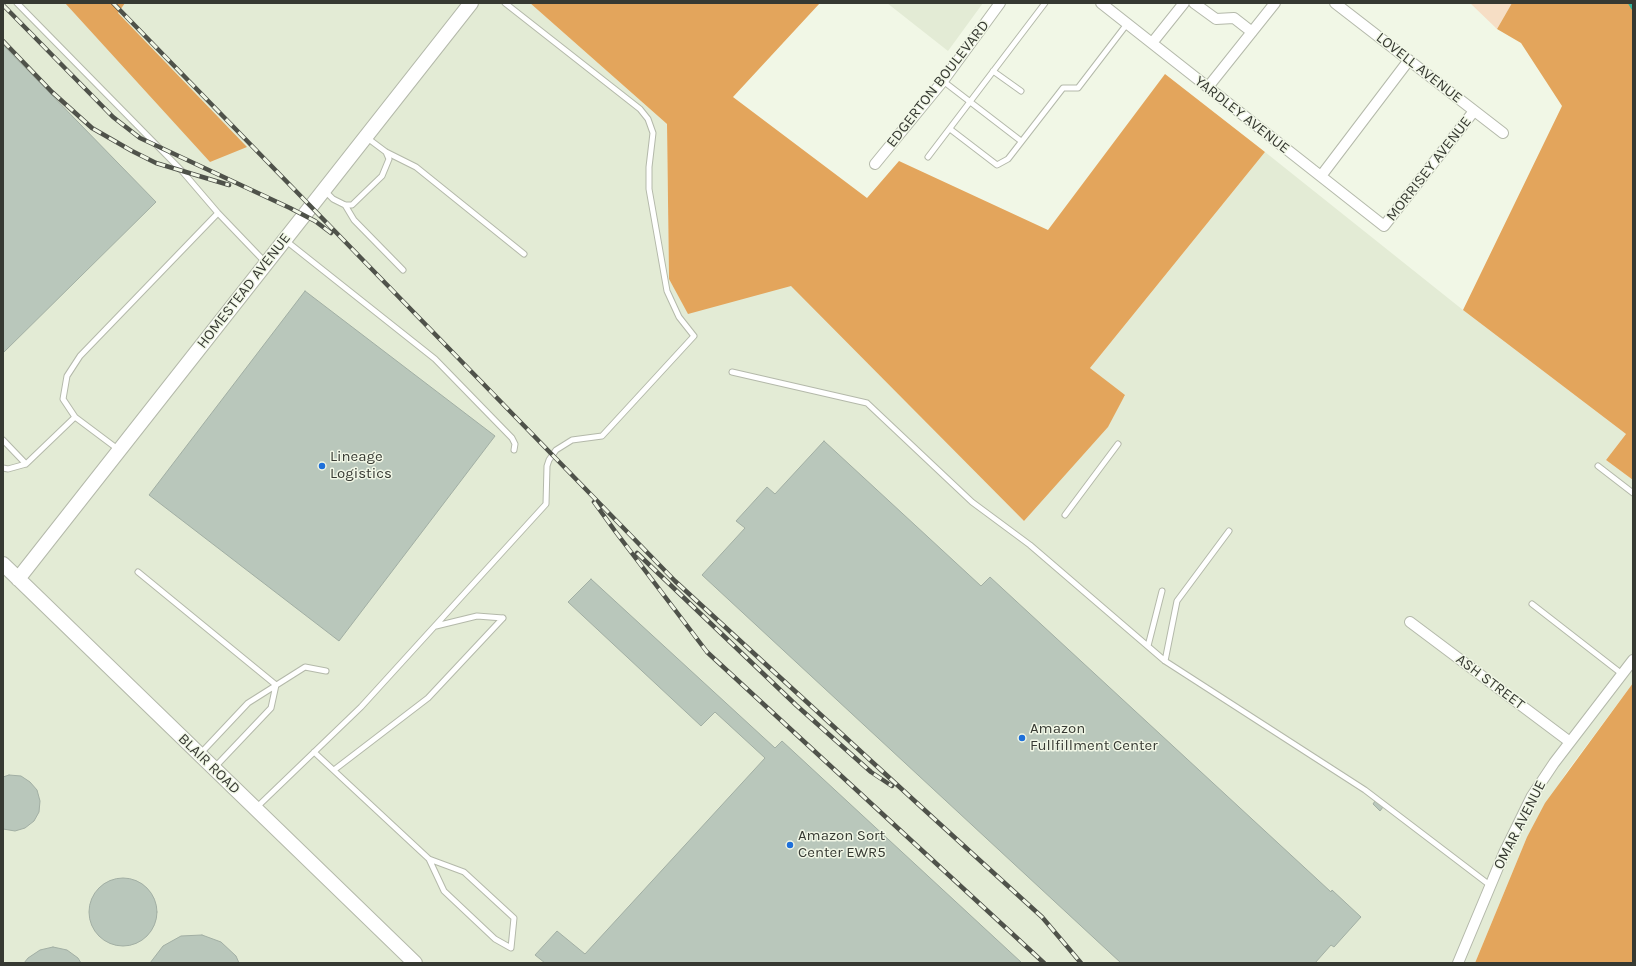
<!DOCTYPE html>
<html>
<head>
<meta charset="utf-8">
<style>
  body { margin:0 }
  #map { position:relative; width:1636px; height:966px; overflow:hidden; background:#f1f7e6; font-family:Karla,sans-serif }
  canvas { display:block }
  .frame { position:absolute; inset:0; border:4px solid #363932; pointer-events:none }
</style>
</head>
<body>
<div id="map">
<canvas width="1636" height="966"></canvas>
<div class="frame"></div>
</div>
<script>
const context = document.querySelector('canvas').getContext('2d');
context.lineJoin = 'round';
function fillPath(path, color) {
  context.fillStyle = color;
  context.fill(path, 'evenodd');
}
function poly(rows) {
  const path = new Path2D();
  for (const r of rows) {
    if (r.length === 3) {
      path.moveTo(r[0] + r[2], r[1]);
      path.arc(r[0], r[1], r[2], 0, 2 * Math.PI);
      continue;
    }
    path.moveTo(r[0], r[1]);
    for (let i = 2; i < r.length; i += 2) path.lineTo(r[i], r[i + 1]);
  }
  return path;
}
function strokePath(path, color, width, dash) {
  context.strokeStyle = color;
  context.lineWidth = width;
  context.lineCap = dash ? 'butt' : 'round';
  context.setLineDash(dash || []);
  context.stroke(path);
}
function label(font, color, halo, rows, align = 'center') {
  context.font = font + ' Karla,sans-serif';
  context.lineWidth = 3;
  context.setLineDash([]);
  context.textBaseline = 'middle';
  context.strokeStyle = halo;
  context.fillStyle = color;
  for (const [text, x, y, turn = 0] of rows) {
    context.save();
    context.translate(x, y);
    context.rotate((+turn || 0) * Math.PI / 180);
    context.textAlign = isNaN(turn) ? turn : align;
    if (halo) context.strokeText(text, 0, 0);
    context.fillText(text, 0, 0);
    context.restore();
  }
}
fillPath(poly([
  [3,3,530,3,667,124,669,279,688,313,791,285,1024,521,1125,396,1090,368,1265,152,1463,310,1626,434,1606,460,1633,480,1633,683,1566,773,1527,837,1475,963,3,963],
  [887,3,983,3,948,51]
]), '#e3ebd5');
fillPath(poly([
  [1470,3,1512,3,1497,29]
]), '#f6dec5');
fillPath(poly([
  [65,3,125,3,118,13,247,147,210,162],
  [530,3,820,3,733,97,867,198,899,161,1048,230,1165,74,1265,152,1090,368,1125,395,1108,427,1024,521,791,286,688,314,669,279,667,124],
  [1512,3,1633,3,1633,480,1606,460,1626,434,1463,310,1562,106,1521,43,1497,29],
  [1633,683,1633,963,1475,963,1527,837,1545,803]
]), '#e3a55c');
strokePath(poly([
  [1630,3,1633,8]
]), '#35b69d', 4);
const building = poly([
  [3,45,156,202,3,353,3,45],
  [305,291,495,436,339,641,149,495,305,291],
  [824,441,981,586,990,577,1331,892,1332,890,1361,917,1334,947,1331,945,1315,963,1121,963,702,575,745,528,736,521,767,487,775,494,824,441],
  [591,579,775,748,782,741,1022,963,545,963,535,955,557,931,585,954,765,758,715,712,701,726,568,602,591,579],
  [9,775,21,776,30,782,37,790,40,801,39,812,34,821,25,828,15,831,3,829,3,777,9,775],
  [1375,801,1383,807,1380,811,1373,804,1375,801],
  [123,912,34],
  [202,935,221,942,236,956,239,963,150,963,163,946,181,936,202,935],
  [53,947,67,950,78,958,81,963,24,963,28,958,40,950,53,947]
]);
fillPath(building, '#b9c7bb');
strokePath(building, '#a2afa4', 1);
const lane = poly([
  [17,3,182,171,218,213,265,262],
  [993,71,1021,91],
  [943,81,1021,141],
  [950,129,997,165,1008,159,1063,88,1078,88,1127,24],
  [366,137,386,152,416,167,524,254],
  [928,157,1045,3],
  [325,191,333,199,345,205,352,205,382,176,389,159,386,152],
  [345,205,354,220,403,270],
  [285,240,435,359,512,438,515,444,514,450],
  [732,372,867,403,972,502,1030,545,1165,661,1365,790,1491,886],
  [3,440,26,464],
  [119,450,75,417,63,399,67,376,80,356,218,213],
  [1598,466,1633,493],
  [3,468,8,469,26,464,75,417],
  [1065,515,1118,444],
  [138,572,276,685],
  [1532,604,1622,674],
  [436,626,477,616,503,618],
  [1148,646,1162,591],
  [1165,661,1177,601,1229,531],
  [314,752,429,859,464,872,514,918,511,948,495,939,444,891,429,859],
  [200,754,248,703,305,667,326,671],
  [215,767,271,708,276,685],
  [334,770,428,698,503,618],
  [256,808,361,707,546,504,547,466,549,460,556,450,572,440,602,436,694,336,679,317,667,291,649,189,649,167,653,133,648,119,640,109,505,3]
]);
const street = poly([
  [1101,3,1384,226,1474,111],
  [1194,3,1216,19,1234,18,1252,32],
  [1335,3,1503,133],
  [1152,43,1184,3],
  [1208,87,1275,3],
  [875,164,943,81,1000,3],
  [1321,176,1409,60],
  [1410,622,1570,742],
  [1458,963,1504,853,1532,796,1554,763,1633,660]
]);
const secondary = poly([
  [3,564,415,963],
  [18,579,471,3]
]);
strokePath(lane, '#b4b9aa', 7);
strokePath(street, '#b4b9aa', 12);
strokePath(secondary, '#b4b9aa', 16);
strokePath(lane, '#fff', 5);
strokePath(street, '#fff', 10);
strokePath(secondary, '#fff', 14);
const rail = poly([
  [113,3,675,581,930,815,1042,917,1081,963],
  [3,5,113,117,140,138,290,208,315,221,331,233],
  [3,41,52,92,92,128,132,151,156,163,229,185],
  [594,502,615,531,707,652,1044,963],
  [637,553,796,705,871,772,892,786]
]);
strokePath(rail, '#4f524a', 4.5);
strokePath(rail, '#f1f7e6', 3, [9]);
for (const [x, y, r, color] of [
  [322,466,4,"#1e70da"],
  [1022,738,4,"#1e70da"],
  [790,845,4,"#1e70da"]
]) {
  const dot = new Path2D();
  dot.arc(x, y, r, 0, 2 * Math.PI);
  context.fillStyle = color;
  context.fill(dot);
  strokePath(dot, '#f1f7e6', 1.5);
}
label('15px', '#363932', '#f1f7e6', [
  ["LOVELL AVENUE",1419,68,38],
  ["EDGERTON BOULEVARD",938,84,-52],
  ["YARDLEY AVENUE",1242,115,38],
  ["MORRISEY AVENUE",1429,169,-52],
  ["HOMESTEAD AVENUE",244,291,-52],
  ["ASH STREET",1490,682,37],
  ["BLAIR ROAD",209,764,44],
  ["OMAR AVENUE",1520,825,-63]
]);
label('15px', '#363932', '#f1f7e6', [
  ["Lineage",330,457],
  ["Logistics",330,474],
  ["Amazon",1030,729],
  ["Fullfillment Center",1030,746],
  ["Amazon Sort",798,836],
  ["Center EWR5",798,853]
], 'left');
</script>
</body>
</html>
